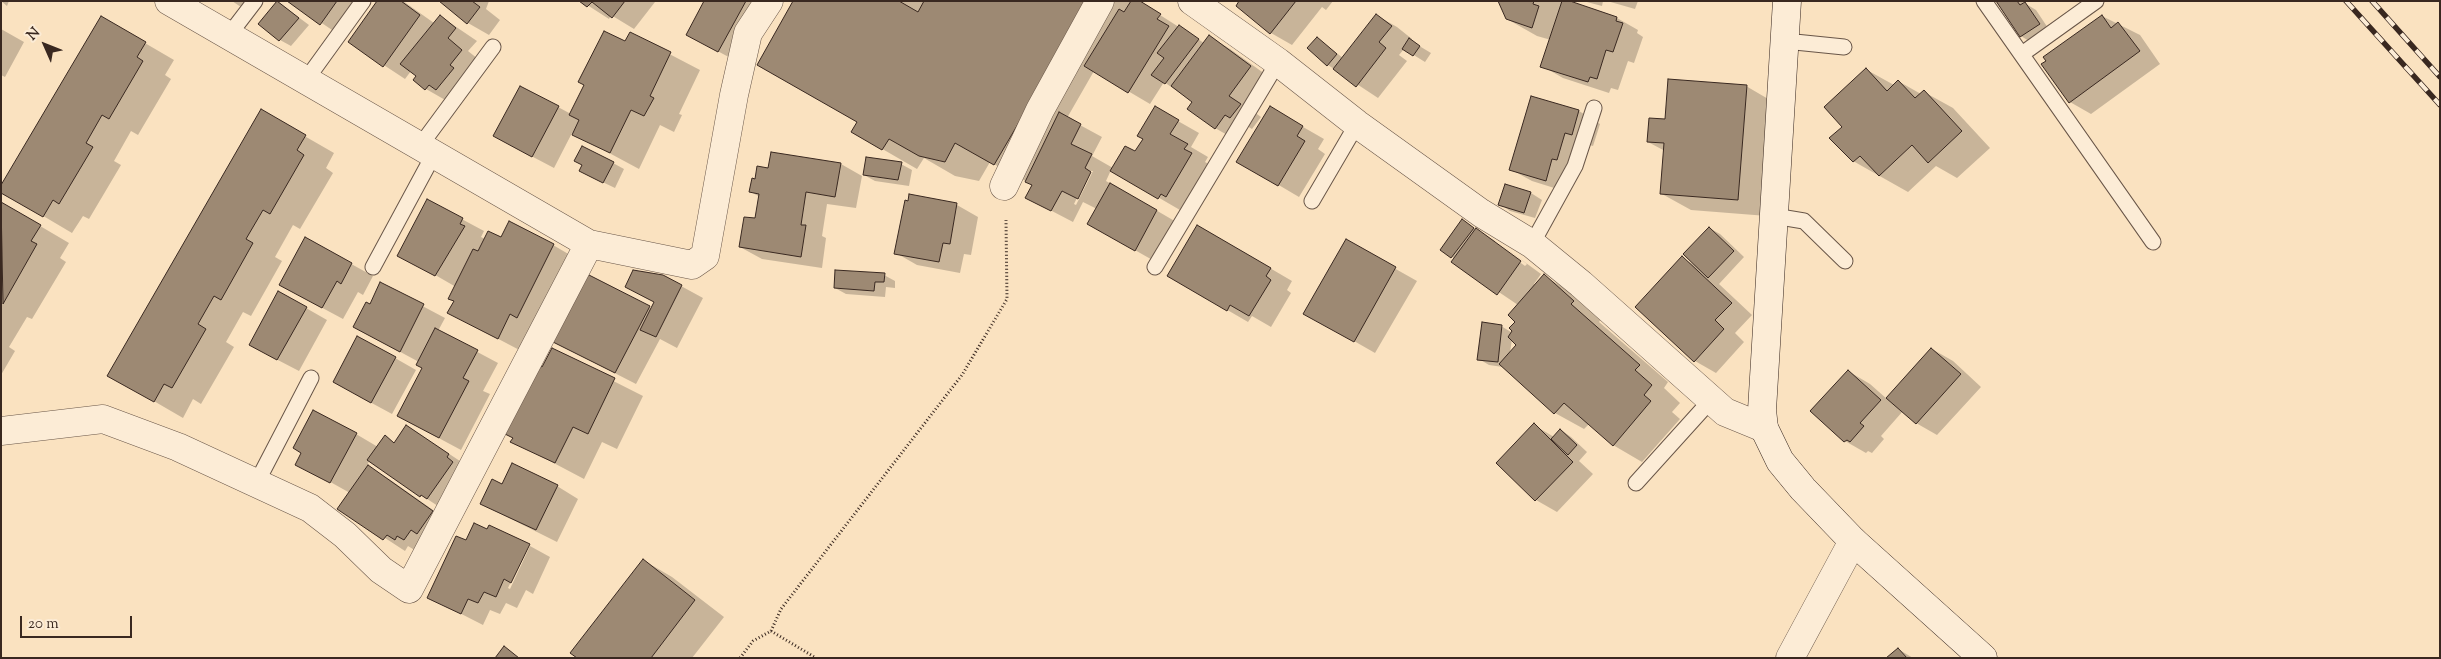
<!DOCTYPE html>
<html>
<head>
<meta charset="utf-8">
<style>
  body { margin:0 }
  #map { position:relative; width:2441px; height:659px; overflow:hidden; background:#fae2c0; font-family:"Sorts Mill Goudy",serif }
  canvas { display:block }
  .frame { position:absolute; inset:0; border:2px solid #392820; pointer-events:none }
  .north { position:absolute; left:20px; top:20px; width:50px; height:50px; -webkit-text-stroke:4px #fcecd6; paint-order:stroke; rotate:314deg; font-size:14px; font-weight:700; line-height:20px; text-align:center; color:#392820 }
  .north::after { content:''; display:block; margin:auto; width:18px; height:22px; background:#392820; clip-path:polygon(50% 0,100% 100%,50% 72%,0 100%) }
  .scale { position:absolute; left:20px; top:616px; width:112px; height:22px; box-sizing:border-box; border:2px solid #392820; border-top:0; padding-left:6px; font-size:15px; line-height:18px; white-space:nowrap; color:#392820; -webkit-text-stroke:4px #fcecd6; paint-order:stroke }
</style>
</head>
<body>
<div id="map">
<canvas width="2441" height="659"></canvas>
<div class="frame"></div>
<div class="north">N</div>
<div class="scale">20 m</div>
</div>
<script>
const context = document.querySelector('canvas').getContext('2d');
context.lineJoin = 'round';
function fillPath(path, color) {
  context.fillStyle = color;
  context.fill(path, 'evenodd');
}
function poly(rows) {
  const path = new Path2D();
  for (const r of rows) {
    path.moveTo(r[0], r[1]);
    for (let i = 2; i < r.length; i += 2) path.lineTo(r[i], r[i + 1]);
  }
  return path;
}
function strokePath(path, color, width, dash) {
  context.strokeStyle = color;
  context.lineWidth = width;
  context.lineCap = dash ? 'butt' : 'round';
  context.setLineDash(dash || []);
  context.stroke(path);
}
fillPath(poly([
  [1,1,9,1,7,6],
  [232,1,246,1,241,7],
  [289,1,367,1,341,36],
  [378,1,403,1,434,23,440,16,477,41,468,51,483,63,447,101,426,89,418,76,411,71,405,79,349,42],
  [441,1,489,1,486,9,500,20,489,35,468,23],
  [581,1,655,1,655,2,634,29,611,15,609,19],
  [706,1,767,1,740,63,708,46],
  [795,1,1138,1,1204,43,1209,36,1230,49,1272,79,1250,109,1261,117,1252,129,1247,126,1236,140,1215,128,1193,102,1164,82,1150,104,1094,71,1067,118,1102,137,1092,156,1113,168,1136,153,1144,139,1155,108,1199,133,1191,147,1208,157,1205,162,1212,166,1188,208,1183,205,1180,210,1111,170,1106,181,1178,223,1156,262,1110,236,1097,209,1083,202,1073,222,1027,198,1033,185,990,162,979,181,955,176,924,158,917,169,853,132,859,122],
  [1090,171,1093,171,1076,205,1074,204],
  [1241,1,1333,1,1326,10,1322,7,1292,45,1271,33,1237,6],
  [1499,1,1568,1,1617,18,1638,30,1637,33,1643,37,1634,63,1628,61,1618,90,1611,88,1609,93,1563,78,1542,66,1551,40,1537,36,1507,19],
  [1583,1,1603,1,1602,6],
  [1607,1,1638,1,1635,9],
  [1997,1,2021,1,2036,10,2050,31,2032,43,2021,36],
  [278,2,309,25,291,46,280,40],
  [1376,15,1397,27,1412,39,1411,41,1431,53,1425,62,1404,49,1399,55,1407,61,1378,98,1328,65,1317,38,1343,58],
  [2102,16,2140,35,2160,64,2091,114,2070,102],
  [102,18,174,60,165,75,171,79,138,135,131,131,114,161,121,165,89,219,83,216,72,233,1,191],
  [1,29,24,42,5,77,1,75],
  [631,34,700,70,679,114,682,115,674,132,660,125,639,169,572,133,554,168,516,148,558,107,571,114,626,43],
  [1867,70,1894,85,1898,81,1921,94,1924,92,1953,108,1990,148,1957,178,1936,166,1908,192,1853,161,1844,127],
  [1746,86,1775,103,1767,216,1691,210,1662,194,1665,151,1648,142,1666,120],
  [1531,97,1579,111,1600,124,1593,146,1586,144,1567,192,1532,181,1510,169],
  [1270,108,1324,139,1318,149,1325,154,1299,197,1238,161],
  [261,111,334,153,326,168,333,173,300,229,293,225,275,257,282,261,251,316,243,312,226,342,234,347,201,404,193,399,183,418,109,375],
  [613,163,624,169,615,188,592,177],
  [841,164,862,176,856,208,827,204,822,236,826,238,822,268,762,259,740,247,756,220,760,197,751,192,756,180,769,169],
  [901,164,912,170,909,186,875,181,864,175],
  [1506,185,1531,193,1542,200,1535,218,1510,211,1500,204],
  [910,195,957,205,978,217,971,255,964,254,960,273,917,265,896,253],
  [428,201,484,231,481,237,485,239,501,239,553,245,582,262,527,354,449,313,455,301,456,287,430,272],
  [1,203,69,243,60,258,66,262,32,319,27,317,9,347,15,351,1,375],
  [1463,221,1495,241,1495,244,1525,266,1527,264,1496,241,1541,274,1534,284,1536,286,1544,276,1573,293,1602,318,1599,322,1668,382,1664,388,1680,403,1672,412,1680,419,1642,462,1613,445,1589,424,1584,429,1555,413,1503,367,1489,365,1479,359,1501,326,1516,335,1518,305,1453,261,1455,259,1442,250],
  [1512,339,1518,344,1510,353],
  [1198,226,1292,281,1287,290,1291,293,1271,327,1252,316,1248,322,1169,276],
  [1709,228,1720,234,1744,257,1719,284,1752,315,1735,333,1744,342,1716,373,1695,361,1637,307,1682,258,1695,265],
  [306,239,373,276,363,295,358,292,343,319,302,297],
  [1346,241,1417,281,1375,353,1305,313],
  [884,275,895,281,895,288,886,287,885,297,846,294,835,288],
  [588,276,652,309,681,286,703,298,677,348,660,339,636,384,554,342],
  [381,284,445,318,438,331,498,363,483,391,490,394,461,450,420,428,424,368,419,362,354,327,370,305],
  [306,308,327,320,299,371,272,357],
  [1932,349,1953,361,1981,387,1937,435,1916,423,1903,411,1881,436,1884,439,1872,453,1868,451,1866,453,1845,441,1848,371,1870,384,1887,399],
  [552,350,643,396,617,449,602,442,584,479,512,441],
  [395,358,416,370,392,414,355,394],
  [1534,425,1554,437,1561,430,1571,437,1587,452,1579,461,1593,474,1557,512,1536,500],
  [407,426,469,467,441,508,369,461,367,466,389,479,453,524,416,551,408,546,405,551,339,508,350,493,325,479,356,434,378,447,385,437,395,443],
  [502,486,557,486,578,499,557,542,481,504],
  [467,542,528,545,508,588,510,589,530,546,550,557,533,594,526,590,517,608,506,603,500,614,490,610,483,625,428,597],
  [643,560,672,577,724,617,692,658,579,658],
  [1898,649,1913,658,1888,658]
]), '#0003');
const building = poly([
  [277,1,299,18,279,41,258,24,277,1],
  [287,1,337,1,320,25,287,1],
  [377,1,401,1,420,15,383,67,348,42,377,1],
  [439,1,472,1,480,7,467,24,439,1],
  [579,1,625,1,612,18,592,2,587,7,579,1],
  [704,1,746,1,718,52,686,35,704,1],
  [793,1,899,1,918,12,924,1,1090,1,994,165,955,143,945,162,919,156,889,139,882,150,851,132,857,122,757,65,793,1],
  [1131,1,1140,1,1161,14,1157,19,1169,26,1128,93,1084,66,1119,9,1124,12,1131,1],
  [1239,1,1296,1,1270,34,1236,6,1239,1],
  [1498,1,1534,1,1533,4,1539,6,1532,28,1506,19,1498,1],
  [1562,1,1570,1,1617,17,1616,21,1623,23,1613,52,1606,50,1597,79,1590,77,1588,82,1540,67,1562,1],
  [1996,1,2017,1,2020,5,2025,2,2040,24,2020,37,1996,1],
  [1376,14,1392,26,1379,42,1386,48,1356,87,1333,69,1376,14],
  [440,15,456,28,448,38,462,50,450,65,454,68,436,90,429,85,425,90,413,80,416,76,400,64,440,15],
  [2102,15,2111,28,2118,22,2140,51,2069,103,2041,64,2046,61,2043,57,2102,15],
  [101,16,146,42,137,57,143,61,109,119,102,115,86,143,93,147,59,204,53,200,43,217,1,193,1,185,101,16],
  [1179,25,1199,39,1165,84,1151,75,1164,58,1157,53,1179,25],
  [604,31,625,41,630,32,671,52,650,96,654,98,644,116,631,110,610,153,572,135,579,120,569,115,584,85,578,82,604,31],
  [1209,35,1251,66,1229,96,1241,104,1230,118,1225,115,1215,129,1187,109,1192,102,1171,86,1209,35],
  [1317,37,1337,54,1327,66,1307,48,1317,37],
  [1409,38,1420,46,1413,56,1402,49,1409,38],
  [1866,68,1887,91,1898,80,1915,98,1924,90,1962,131,1928,163,1912,145,1879,176,1860,156,1853,162,1829,138,1842,127,1824,107,1866,68],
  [1668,79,1747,85,1738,200,1660,194,1664,143,1647,142,1649,118,1665,119,1668,79],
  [520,86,559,106,532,157,493,136,520,86],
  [1531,96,1579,110,1572,135,1565,133,1557,160,1552,159,1546,181,1509,170,1531,96],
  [1155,106,1179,120,1170,134,1188,144,1184,149,1192,153,1166,197,1161,194,1158,199,1110,171,1125,146,1135,151,1143,139,1137,136,1155,106],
  [1270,106,1303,126,1297,136,1305,141,1278,186,1236,162,1270,106],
  [261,109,306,135,297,150,304,155,270,214,263,210,246,239,253,243,221,300,214,296,198,324,206,329,172,388,164,384,154,402,107,376,261,109],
  [1059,112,1081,124,1071,144,1092,154,1085,168,1091,172,1078,199,1062,191,1051,211,1025,198,1032,185,1025,182,1059,112],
  [582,146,614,162,603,183,579,171,582,165,574,161,582,146],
  [771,152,841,163,835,197,806,192,801,225,806,225,801,257,739,247,744,217,755,218,759,194,749,192,752,178,755,179,757,166,768,168,771,152],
  [866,157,902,162,898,180,863,175,866,157],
  [1110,183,1157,210,1135,251,1087,224,1110,183],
  [1505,184,1531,192,1524,213,1498,205,1505,184],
  [909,194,957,203,950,244,943,243,939,262,894,254,905,200,908,201,909,194],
  [427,199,463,218,460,224,465,226,435,276,397,256,427,199],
  [1,202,41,225,31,241,37,244,3,304,1,202],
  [1462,219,1474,228,1451,258,1440,250,1462,219],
  [509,221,554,244,517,318,510,314,498,339,447,313,454,301,448,299,473,249,478,251,488,231,501,237,509,221],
  [1197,225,1271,268,1266,276,1271,280,1249,316,1230,305,1227,311,1167,276,1197,225],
  [1709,227,1734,251,1708,278,1683,254,1709,227],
  [1476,228,1521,261,1497,295,1451,262,1476,228],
  [305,237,352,263,341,284,337,281,322,308,279,285,305,237],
  [1346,239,1396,267,1354,342,1303,314,1346,239],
  [1682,256,1732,303,1715,320,1724,329,1694,362,1635,307,1682,256],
  [633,270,663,275,682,285,656,337,640,330,654,302,625,287,633,270],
  [835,270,885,273,884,282,875,282,874,291,834,288,835,270],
  [587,274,650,306,615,373,553,342,587,274],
  [1544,274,1574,301,1571,304,1640,365,1635,370,1652,385,1644,395,1651,401,1613,446,1564,403,1554,414,1499,364,1516,345,1508,337,1512,331,1509,328,1515,322,1508,315,1544,274],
  [380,282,424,304,400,352,353,327,366,302,370,304,380,282],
  [278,291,307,307,277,360,249,345,278,291],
  [1482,322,1502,325,1498,362,1477,360,1482,322],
  [435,328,478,350,463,378,469,381,439,438,397,416,422,368,416,365,435,328],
  [357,336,396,357,371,403,333,382,357,336],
  [552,348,615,378,588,434,573,427,555,463,510,442,513,438,505,434,539,365,542,367,552,348],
  [1931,348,1961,374,1916,424,1886,398,1931,348],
  [1848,370,1881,400,1860,423,1864,426,1850,442,1847,440,1844,442,1810,411,1848,370],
  [313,410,357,433,330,483,295,465,301,453,293,448,313,410],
  [1534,423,1573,462,1535,501,1496,463,1534,423],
  [406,425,449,454,447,457,453,462,427,499,421,495,420,497,367,460,385,435,394,443,406,425],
  [1560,429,1577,445,1568,455,1551,439,1560,429],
  [512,463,558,485,536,530,480,504,492,479,502,484,512,463],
  [368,465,433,511,417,534,411,530,404,540,397,536,395,540,387,535,383,540,337,509,368,465],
  [474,523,487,529,489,525,530,544,511,583,504,579,496,597,484,592,478,603,468,599,461,614,427,598,456,536,466,540,474,523],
  [643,559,695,600,651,658,577,658,570,653,643,559],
  [504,646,519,658,495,658,504,646],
  [1898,648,1907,658,1886,658,1898,648]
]);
fillPath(building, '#9d8973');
strokePath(building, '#392820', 1);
const lane = poly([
  [1984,1,2153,242],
  [229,35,255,1],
  [1785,41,1844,47],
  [2022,54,2096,1],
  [306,80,363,1],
  [420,146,493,47],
  [1312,201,1357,124],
  [1774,216,1804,221,1845,261],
  [1532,244,1575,166,1594,108],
  [373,267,434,154],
  [1155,267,1278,62],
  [257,482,311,378],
  [1636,483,1711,400]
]);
const street = poly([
  [169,1,589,244,692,265,705,256,734,95,748,33,769,1],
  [1192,1,1278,62,1357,124,1481,213,1532,244,1581,284,1725,412,1764,428],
  [1004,186,1040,110,1100,1],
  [1,431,103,419,178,447,310,508,345,535,381,570,409,589,589,244],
  [1790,658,1853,541]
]);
const secondary = poly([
  [1787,1,1762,410,1764,428,1780,461,1803,489,1853,541,1983,658]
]);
strokePath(lane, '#695648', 17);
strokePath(street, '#695648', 29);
strokePath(secondary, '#392820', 29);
strokePath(poly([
  [771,631,816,658],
  [740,658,753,641,771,631,781,609,962,375,1007,299,1006,220]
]), '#392820', 3, [1, 2.5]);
strokePath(lane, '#fcecd6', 15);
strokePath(street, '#fcecd6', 28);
strokePath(secondary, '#fcecd6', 28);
const rail = poly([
  [2346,1,2440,105],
  [2372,1,2440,77]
]);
strokePath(rail, '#392820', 5.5);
strokePath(rail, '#fcecd6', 4, [11]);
</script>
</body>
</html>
